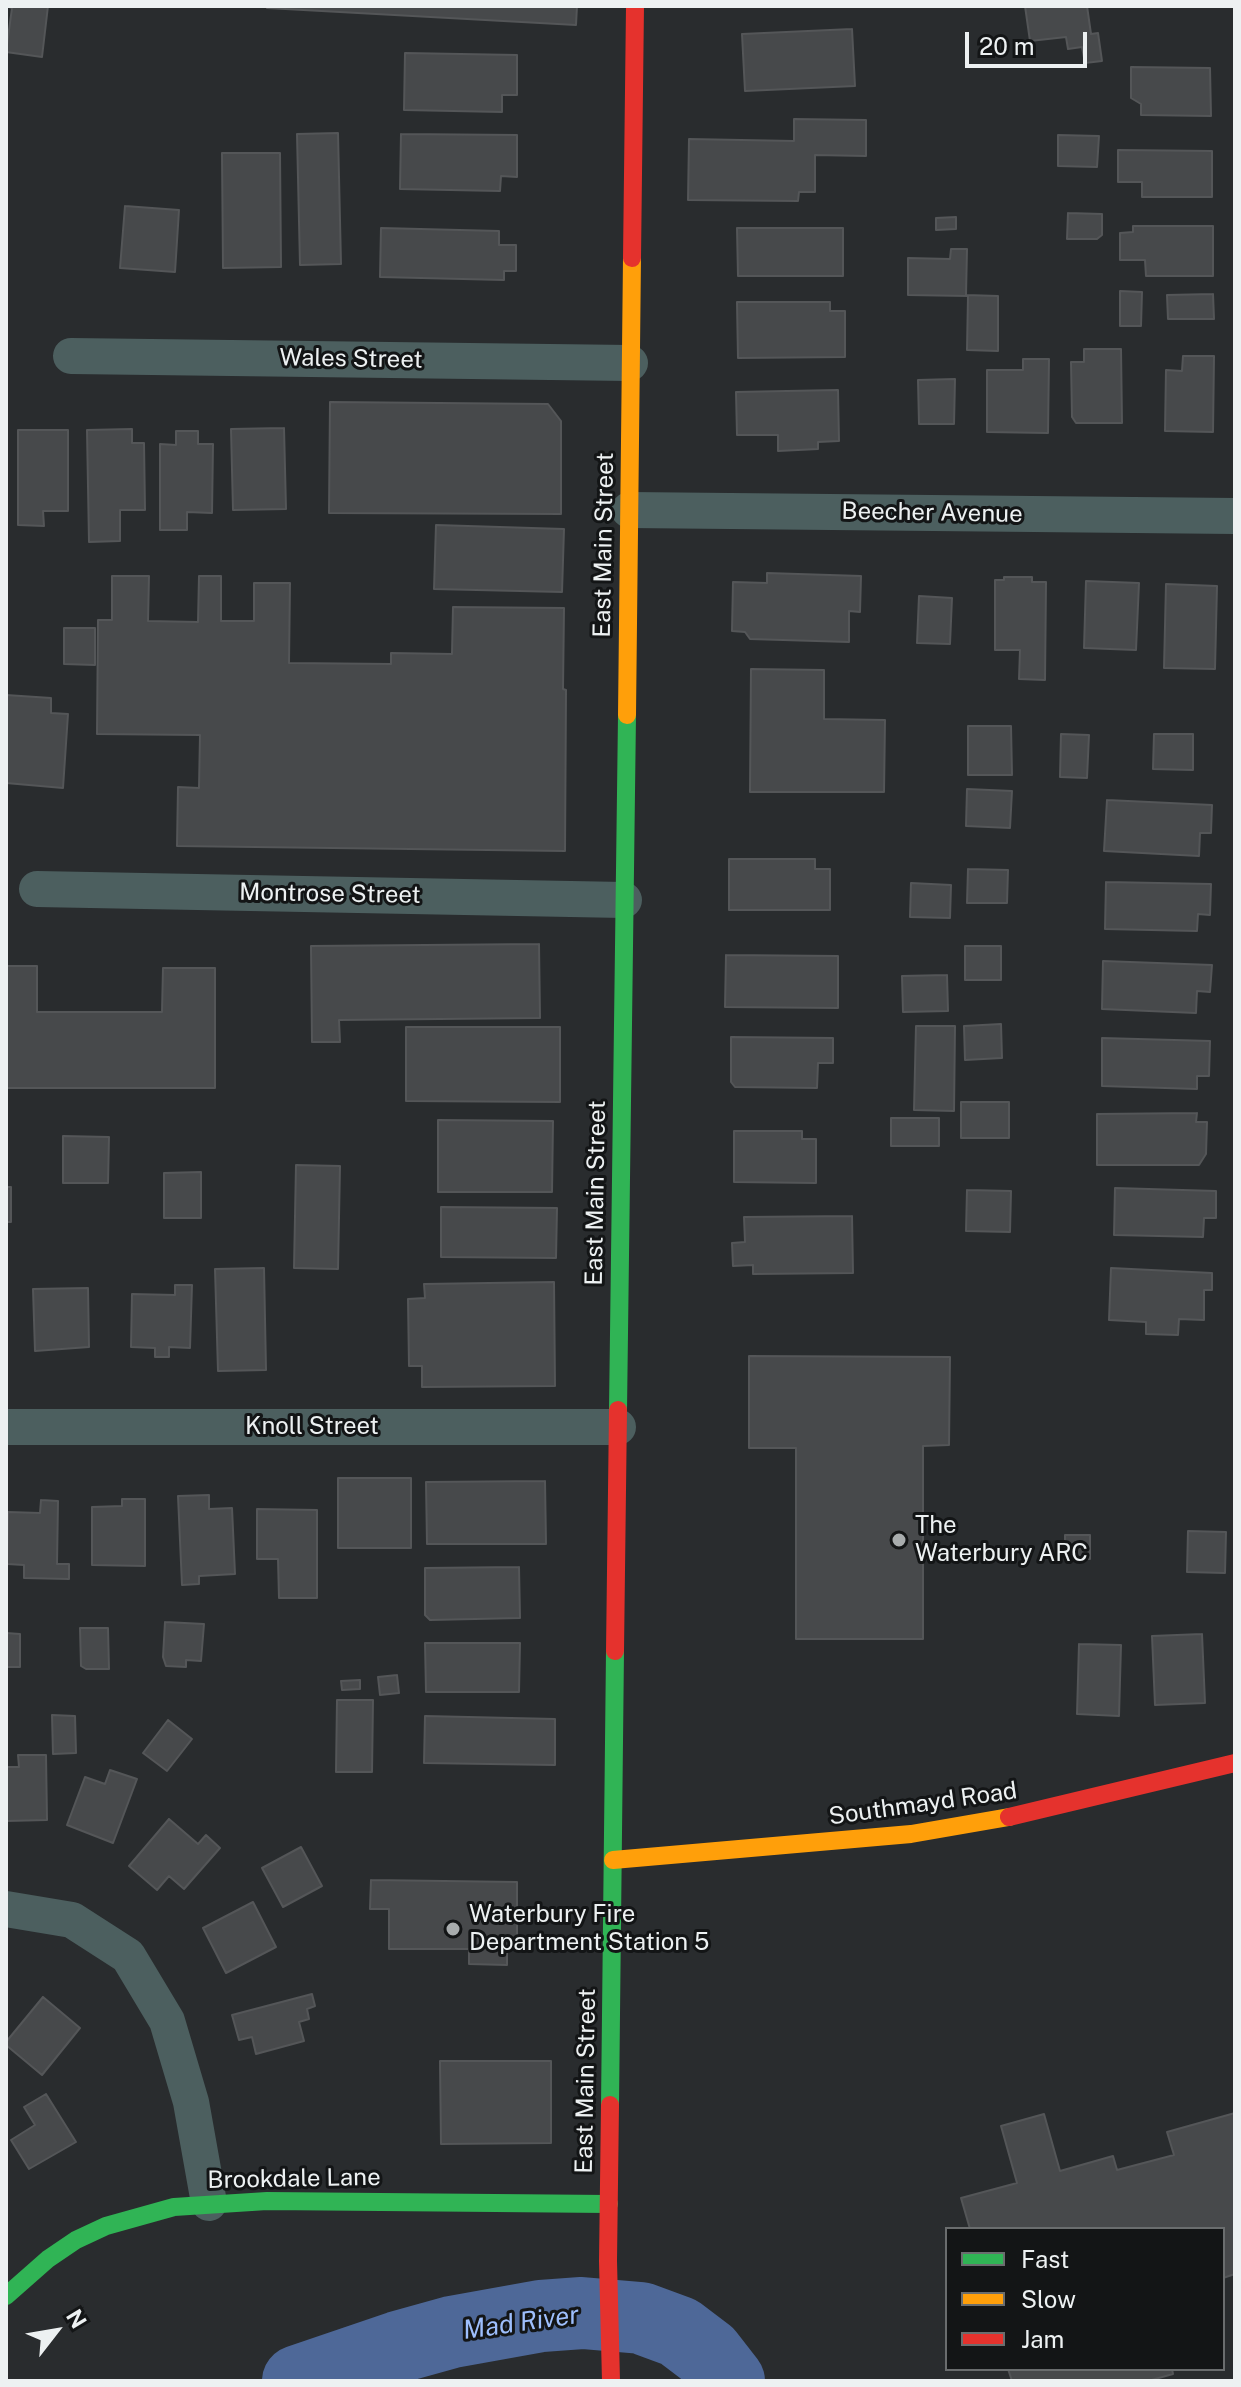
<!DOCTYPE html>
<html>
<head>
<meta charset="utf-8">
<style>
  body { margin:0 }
  #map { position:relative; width:1241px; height:2387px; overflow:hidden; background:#292c2e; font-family:"Public Sans",sans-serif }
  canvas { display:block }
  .frame { position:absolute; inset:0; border:8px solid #edf1f2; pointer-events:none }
  .legend { position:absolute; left:945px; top:2227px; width:280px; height:144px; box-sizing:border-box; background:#131516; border:2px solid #6a6d6e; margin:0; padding:10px 14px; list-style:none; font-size:24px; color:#edf1f2 }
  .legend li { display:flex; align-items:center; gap:16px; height:40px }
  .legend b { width:40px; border:2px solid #6a6d6e }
  .north { position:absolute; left:16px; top:2291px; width:80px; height:80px; -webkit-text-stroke:6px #131516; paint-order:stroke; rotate:59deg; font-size:22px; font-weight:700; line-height:32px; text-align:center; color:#edf1f2 }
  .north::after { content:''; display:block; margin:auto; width:28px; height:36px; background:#edf1f2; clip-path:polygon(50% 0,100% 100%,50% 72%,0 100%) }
  .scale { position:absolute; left:965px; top:32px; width:122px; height:36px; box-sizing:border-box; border:4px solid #edf1f2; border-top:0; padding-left:10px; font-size:24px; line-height:28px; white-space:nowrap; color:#edf1f2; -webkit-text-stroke:6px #131516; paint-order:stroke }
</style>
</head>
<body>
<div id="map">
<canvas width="1241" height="2387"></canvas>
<div class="frame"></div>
<ul class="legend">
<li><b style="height:10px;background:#30b455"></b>Fast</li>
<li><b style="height:10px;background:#ff9f0a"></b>Slow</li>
<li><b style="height:10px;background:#e5322d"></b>Jam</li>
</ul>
<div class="north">N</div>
<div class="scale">20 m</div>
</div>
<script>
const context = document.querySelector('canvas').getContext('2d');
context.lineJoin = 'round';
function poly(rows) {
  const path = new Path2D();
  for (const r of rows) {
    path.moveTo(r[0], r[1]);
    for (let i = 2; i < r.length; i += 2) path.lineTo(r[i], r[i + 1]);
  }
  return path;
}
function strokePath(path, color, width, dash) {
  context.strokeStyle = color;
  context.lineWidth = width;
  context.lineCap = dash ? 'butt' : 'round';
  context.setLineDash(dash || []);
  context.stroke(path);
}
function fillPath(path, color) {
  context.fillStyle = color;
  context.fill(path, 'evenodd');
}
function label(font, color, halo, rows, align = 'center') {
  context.font = font + ' "Public Sans",sans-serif';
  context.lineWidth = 6;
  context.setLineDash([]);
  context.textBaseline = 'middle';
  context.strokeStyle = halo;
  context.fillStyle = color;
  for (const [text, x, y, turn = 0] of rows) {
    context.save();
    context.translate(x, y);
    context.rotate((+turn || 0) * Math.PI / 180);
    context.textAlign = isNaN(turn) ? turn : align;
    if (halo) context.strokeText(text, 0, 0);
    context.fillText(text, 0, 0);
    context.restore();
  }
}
strokePath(poly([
  [298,2381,398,2347,452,2332,541,2316,582,2313,641,2318,679,2332,708,2354,729,2381]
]), '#4e6898', 72);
const building = poly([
  [6,6,48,6,42,57,6,52,12,8,6,6],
  [268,6,577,6,576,25,267,8,268,6],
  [1025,6,1087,6,1091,34,1098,33,1102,61,1085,63,1082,47,1068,49,1066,37,1030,41,1025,6],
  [852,29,855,86,745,91,742,34,852,29],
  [405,53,517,55,517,95,502,95,502,112,404,110,405,53],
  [1131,67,1210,68,1211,116,1141,115,1141,104,1131,98,1131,67],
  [794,119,866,120,866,156,815,155,815,192,799,192,798,201,688,200,689,139,794,141,794,119],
  [338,133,341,264,300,265,297,134,338,133],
  [401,134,517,135,517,177,501,176,500,191,400,189,401,134],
  [1058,135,1099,136,1097,167,1058,166,1058,135],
  [1118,150,1212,151,1212,197,1142,197,1142,182,1118,182,1118,150],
  [222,153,280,153,281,267,223,268,222,153],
  [125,206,179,210,175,272,120,268,125,206],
  [1068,213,1102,214,1102,235,1097,239,1067,239,1068,213],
  [956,217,956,229,936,230,936,218,956,217],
  [1133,226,1213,226,1213,276,1146,276,1145,260,1120,260,1120,233,1133,232,1133,226],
  [381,228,499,231,499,245,516,245,516,271,504,271,504,280,380,277,381,228],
  [737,228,843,228,843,276,738,276,737,228],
  [951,249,967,249,966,295,998,296,998,351,967,350,968,296,908,295,908,258,950,259,951,249],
  [1120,291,1142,292,1141,326,1120,326,1120,291],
  [1213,294,1214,319,1168,319,1167,295,1213,294],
  [737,302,830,302,830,311,845,311,845,357,738,358,737,302],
  [1084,349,1121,349,1122,423,1076,423,1072,417,1071,362,1084,362,1084,349],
  [1183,356,1214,356,1213,432,1165,431,1166,370,1182,371,1183,356],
  [1023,359,1049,359,1048,433,987,432,987,370,1023,370,1023,359],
  [955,379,954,424,919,424,918,380,955,379],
  [838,390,839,441,818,442,818,449,778,451,778,435,737,435,736,392,838,390],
  [330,402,548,404,561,421,561,514,329,513,330,402],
  [284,428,286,509,233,510,231,429,284,428],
  [132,429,132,443,144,443,145,510,120,510,120,541,89,542,87,430,132,429],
  [18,430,68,430,68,511,43,511,44,526,18,525,18,430],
  [176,431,198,431,198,444,213,444,212,513,187,512,187,530,160,530,160,444,176,445,176,431],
  [436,525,564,529,562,592,434,589,436,525],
  [767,573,861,576,860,612,849,611,849,642,750,639,745,632,732,631,733,582,767,583,767,573],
  [112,576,149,576,148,621,198,622,199,576,221,576,221,621,254,621,254,583,290,583,289,663,391,664,391,653,452,654,453,607,564,608,563,689,566,690,565,851,177,846,178,787,199,788,200,735,97,734,98,620,112,620,112,576],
  [1004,577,1032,577,1032,582,1046,582,1045,680,1019,679,1020,650,995,650,995,580,1004,580,1004,577],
  [1086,581,1139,583,1136,650,1084,648,1086,581],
  [1166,584,1217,586,1215,669,1164,668,1166,584],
  [919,596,952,598,950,644,917,643,919,596],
  [64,628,95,628,95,665,64,664,64,628],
  [751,669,824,670,824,719,885,720,884,792,750,792,751,669],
  [6,695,51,698,51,713,68,714,63,788,6,783,6,695],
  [968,726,1011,726,1012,775,968,775,968,726],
  [1061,734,1089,735,1087,778,1060,777,1061,734],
  [1154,734,1193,734,1193,770,1153,769,1154,734],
  [967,789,1012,791,1010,828,966,826,967,789],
  [1107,800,1212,805,1211,833,1200,833,1199,856,1104,851,1107,800],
  [729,859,815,859,815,869,830,869,830,910,729,910,729,859],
  [968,869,1008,870,1007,903,967,903,968,869],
  [1106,882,1211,884,1210,915,1198,914,1197,931,1105,929,1106,882],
  [911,883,951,885,950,918,910,917,911,883],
  [539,944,540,1018,339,1020,340,1042,312,1042,311,946,539,944],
  [965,946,1001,946,1001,980,965,980,965,946],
  [726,955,838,956,838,1008,725,1007,726,955],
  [1103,961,1212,965,1210,992,1197,991,1196,1013,1102,1009,1103,961],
  [6,966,37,966,37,1012,162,1012,163,968,215,968,215,1088,6,1088,6,966],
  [947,975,948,1011,903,1012,902,976,947,975],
  [1001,1024,1002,1058,965,1060,964,1026,1001,1024],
  [916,1026,955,1026,954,1111,914,1110,916,1026],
  [406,1027,560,1027,560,1102,406,1101,406,1027],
  [731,1037,833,1038,833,1063,818,1063,817,1088,735,1087,731,1082,731,1037],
  [1102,1038,1210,1041,1209,1076,1197,1076,1197,1089,1102,1086,1102,1038],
  [961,1102,1009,1102,1009,1138,961,1138,961,1102],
  [1197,1113,1196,1122,1207,1122,1206,1154,1199,1165,1097,1165,1097,1114,1197,1113],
  [891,1118,939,1118,939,1146,891,1146,891,1118],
  [438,1120,553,1121,552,1192,438,1192,438,1120],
  [734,1131,802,1131,802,1139,816,1139,816,1183,734,1182,734,1131],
  [63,1136,109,1137,108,1183,63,1183,63,1136],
  [296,1165,340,1166,338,1269,294,1268,296,1165],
  [201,1172,201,1218,164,1218,164,1173,201,1172],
  [6,1187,11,1187,11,1222,6,1222,6,1187],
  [1115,1188,1216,1191,1216,1218,1204,1218,1203,1237,1114,1235,1115,1188],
  [967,1190,1011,1191,1010,1232,966,1231,967,1190],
  [441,1207,557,1208,556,1258,441,1257,441,1207],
  [852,1216,853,1273,753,1274,753,1265,733,1266,732,1243,745,1242,744,1217,852,1216],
  [264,1268,266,1370,218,1371,215,1269,264,1268],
  [1111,1268,1212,1273,1212,1290,1204,1290,1204,1320,1179,1319,1178,1335,1146,1334,1146,1322,1109,1320,1111,1268],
  [554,1282,555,1386,422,1387,422,1366,409,1366,408,1299,425,1298,424,1284,554,1282],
  [175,1285,192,1285,190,1348,169,1347,169,1357,155,1357,155,1348,131,1347,132,1294,175,1295,175,1285],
  [88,1288,89,1347,35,1351,33,1289,88,1288],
  [749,1356,950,1357,949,1445,923,1446,923,1639,796,1639,796,1448,749,1448,749,1356],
  [338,1478,411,1478,411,1548,338,1548,338,1478],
  [545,1481,546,1544,427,1544,426,1482,545,1481],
  [209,1495,209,1509,232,1508,235,1574,199,1576,199,1584,182,1585,178,1496,209,1495],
  [122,1499,145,1499,145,1566,92,1565,92,1507,122,1506,122,1499],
  [41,1500,58,1501,57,1564,69,1564,69,1579,24,1578,24,1565,7,1564,8,1512,40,1513,41,1500],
  [257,1509,317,1510,317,1598,279,1598,278,1559,257,1559,257,1509],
  [1188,1531,1226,1532,1225,1573,1187,1572,1188,1531],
  [1065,1535,1090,1535,1090,1559,1065,1559,1065,1535],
  [519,1567,520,1618,430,1620,425,1615,425,1568,519,1567],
  [165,1622,204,1624,201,1661,186,1660,186,1667,166,1666,163,1657,165,1622],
  [80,1628,108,1628,109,1669,86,1669,81,1666,80,1628],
  [6,1633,20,1634,20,1667,6,1667,6,1633],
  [1202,1634,1205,1703,1155,1705,1152,1636,1202,1634],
  [425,1643,520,1643,519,1692,426,1692,425,1643],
  [1079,1644,1121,1645,1119,1716,1077,1714,1079,1644],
  [397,1675,399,1693,380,1695,378,1677,397,1675],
  [360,1680,360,1689,342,1690,341,1681,360,1680],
  [337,1700,373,1700,372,1772,336,1772,337,1700],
  [52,1715,75,1716,76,1753,53,1754,52,1715],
  [425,1716,555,1719,555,1765,424,1763,425,1716],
  [168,1720,192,1739,167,1771,143,1753,168,1720],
  [18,1755,46,1755,47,1820,6,1821,6,1767,19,1767,18,1755],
  [110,1770,137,1779,113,1843,67,1825,85,1777,105,1784,110,1770],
  [169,1819,198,1844,206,1835,220,1848,184,1889,169,1876,157,1890,129,1866,169,1819],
  [301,1847,322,1886,283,1907,262,1868,301,1847],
  [371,1880,517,1882,517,1949,507,1949,507,1965,469,1964,469,1949,389,1949,389,1909,370,1909,371,1880],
  [253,1902,276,1947,226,1973,203,1928,253,1902],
  [312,1994,315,2006,307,2009,309,2019,299,2022,304,2041,256,2054,252,2037,239,2040,232,2015,312,1994],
  [43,1997,80,2028,42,2075,6,2045,6,2042,43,1997],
  [440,2061,551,2061,551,2143,441,2144,440,2061],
  [46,2094,76,2142,29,2169,11,2140,35,2125,24,2107,46,2094],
  [1235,2113,1235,2274,1223,2278,1223,2229,970,2229,961,2198,1017,2183,1001,2126,1044,2114,1060,2171,1113,2156,1117,2170,1174,2155,1167,2132,1235,2113],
  [1008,2369,1172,2369,1173,2374,1148,2381,1012,2381,1008,2369]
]);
fillPath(building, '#47494b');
strokePath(building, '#545658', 2);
strokePath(poly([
  [71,356,630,363],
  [629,510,1235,516],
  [37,889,624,900],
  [6,1427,618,1427],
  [6,1909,72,1920,128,1956,167,2021,191,2102,209,2203]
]), '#4c5f5f', 36);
strokePath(poly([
  [618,1410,627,715],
  [610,2105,615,1651],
  [6,2296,48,2259,76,2240,106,2226,174,2207,267,2201,609,2204]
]), '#30b455', 18);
strokePath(poly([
  [627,715,632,258],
  [613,1860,911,1834,1009,1817]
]), '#ff9f0a', 18);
strokePath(poly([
  [632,258,635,6],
  [615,1651,618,1410],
  [1009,1817,1235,1763],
  [610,2105,608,2261,611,2381]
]), '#e5322d', 18);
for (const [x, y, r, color] of [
  [899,1540,8,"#a8acad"],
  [453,1929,8,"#a8acad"]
]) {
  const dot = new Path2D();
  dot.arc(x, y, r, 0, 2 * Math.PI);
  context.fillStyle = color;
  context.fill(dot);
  strokePath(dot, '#131516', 3);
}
label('24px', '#edf1f2', '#131516', [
  ["Wales Street",351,359,1],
  ["Beecher Avenue",932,513,1],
  ["East Main Street",604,545,-89],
  ["Montrose Street",330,894,1],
  ["East Main Street",596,1193,-89],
  ["Knoll Street",312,1427],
  ["Southmayd Road",923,1804,-8],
  ["East Main Street",586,2081,-89],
  ["Brookdale Lane",294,2179,-1]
]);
label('24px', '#edf1f2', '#131516', [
  ["The",915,1526],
  ["Waterbury ARC",915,1554],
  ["Waterbury Fire",469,1915],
  ["Department Station 5",469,1943]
], 'left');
label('italic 26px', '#9ebffd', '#131516', [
  ["Mad River",521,2323,-8]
]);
</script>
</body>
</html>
